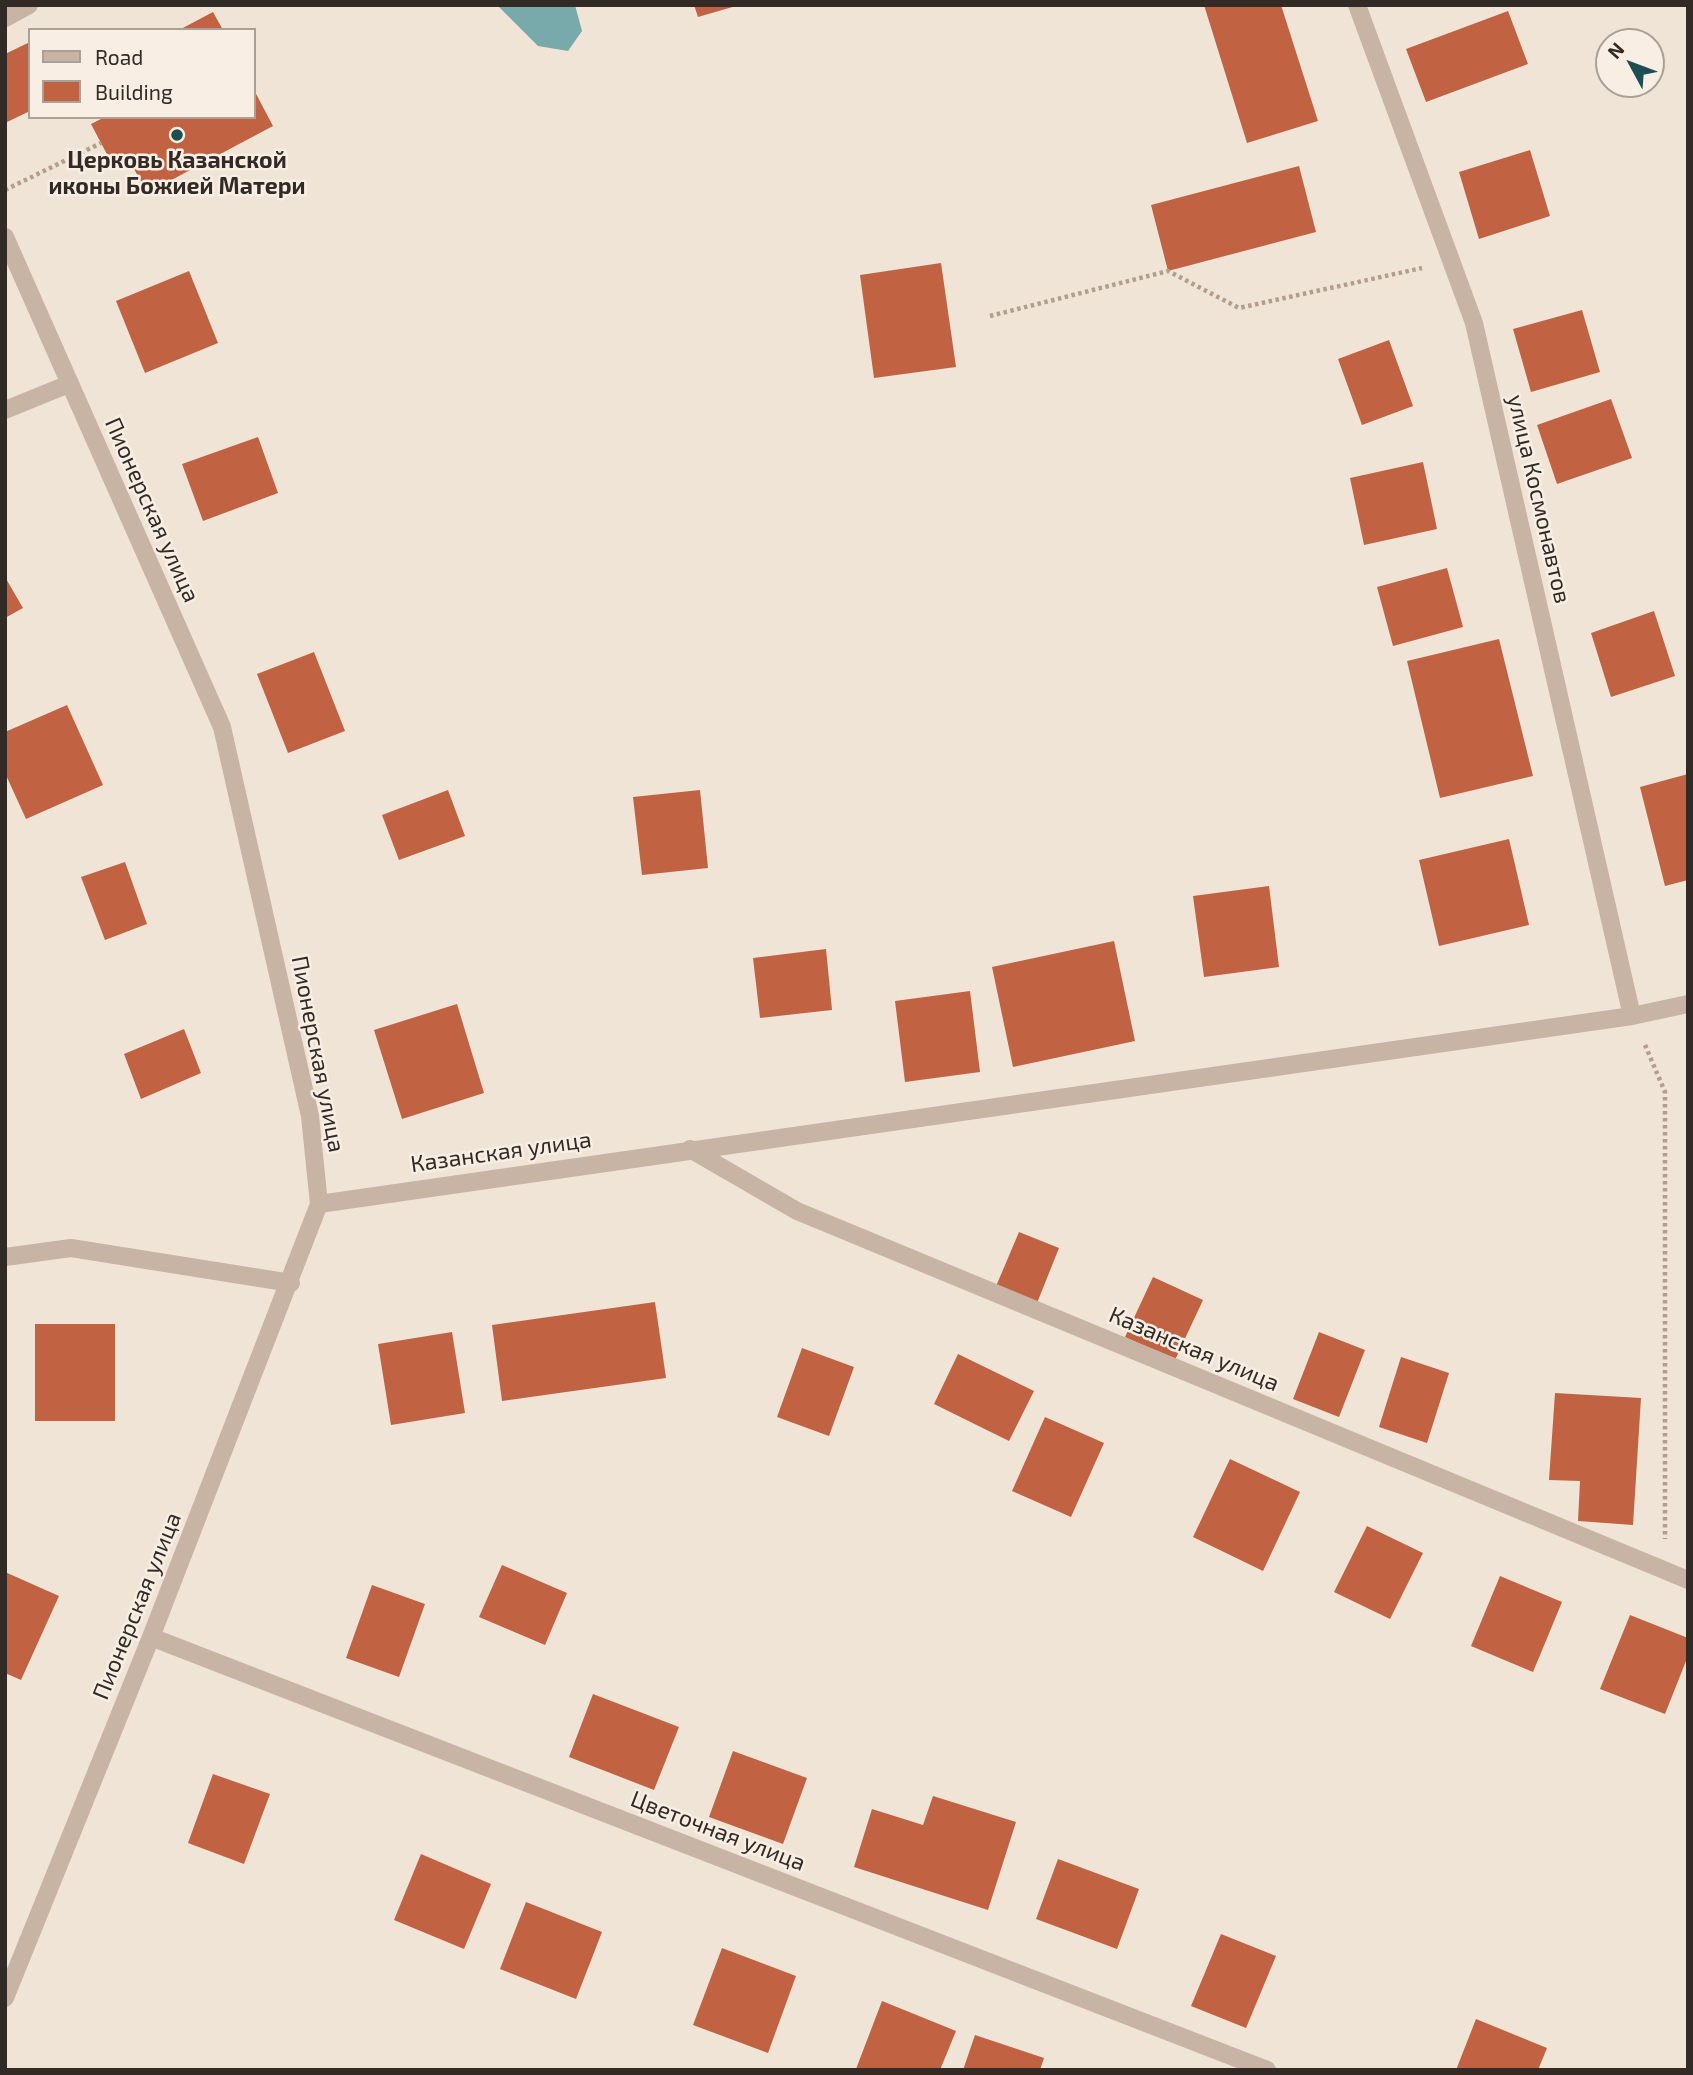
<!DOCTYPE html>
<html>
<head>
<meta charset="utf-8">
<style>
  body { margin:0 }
  #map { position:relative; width:1693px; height:2075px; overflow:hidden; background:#f0e4d7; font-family:"Exo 2",sans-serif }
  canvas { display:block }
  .frame { position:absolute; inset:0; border:7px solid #322a25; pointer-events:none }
  .legend { position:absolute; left:28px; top:28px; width:228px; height:91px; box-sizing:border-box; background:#f8eee3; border:2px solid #a9a097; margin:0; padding:9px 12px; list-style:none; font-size:21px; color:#322a25 }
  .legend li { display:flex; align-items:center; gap:14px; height:35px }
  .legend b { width:35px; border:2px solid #a9a097 }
  .north { position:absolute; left:1595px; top:28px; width:70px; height:70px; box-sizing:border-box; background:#f8eee3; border:2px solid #a9a097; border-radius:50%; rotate:311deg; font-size:19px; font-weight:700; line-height:28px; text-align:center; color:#322a25 }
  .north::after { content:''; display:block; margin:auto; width:24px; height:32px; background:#1d4e52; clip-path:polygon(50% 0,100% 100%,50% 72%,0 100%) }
</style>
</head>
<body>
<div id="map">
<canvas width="1693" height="2075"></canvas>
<div class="frame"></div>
<ul class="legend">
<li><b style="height:9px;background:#c7b4a4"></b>Road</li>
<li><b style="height:19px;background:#c16243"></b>Building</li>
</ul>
<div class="north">N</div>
</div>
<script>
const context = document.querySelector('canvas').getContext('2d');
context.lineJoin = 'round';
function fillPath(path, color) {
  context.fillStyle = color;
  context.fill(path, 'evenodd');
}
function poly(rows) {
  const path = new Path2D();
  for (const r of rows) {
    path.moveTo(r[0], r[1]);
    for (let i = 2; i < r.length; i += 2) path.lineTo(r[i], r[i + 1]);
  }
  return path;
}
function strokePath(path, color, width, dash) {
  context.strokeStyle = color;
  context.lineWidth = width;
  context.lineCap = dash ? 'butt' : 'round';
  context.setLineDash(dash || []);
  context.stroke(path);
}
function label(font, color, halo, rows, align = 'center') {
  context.font = font + ' "Exo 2",sans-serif';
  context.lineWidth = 5;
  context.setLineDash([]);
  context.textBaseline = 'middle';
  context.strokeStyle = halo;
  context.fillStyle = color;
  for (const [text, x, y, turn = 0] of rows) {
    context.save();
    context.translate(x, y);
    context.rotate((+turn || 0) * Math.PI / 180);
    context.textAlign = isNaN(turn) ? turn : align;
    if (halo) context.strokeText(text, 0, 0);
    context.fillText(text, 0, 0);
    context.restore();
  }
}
fillPath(poly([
  [497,5,575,5,582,31,568,51,538,46]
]), '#78a9ab');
fillPath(poly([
  [694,5,736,5,736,6,698,17],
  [1204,5,1281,5,1318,121,1247,143],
  [1508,11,1528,64,1426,102,1406,49],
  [213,12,223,30,179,30],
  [30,42,30,111,5,123,5,54],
  [254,90,273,126,147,193,126,154,111,162,91,124,105,117,254,117],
  [1530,150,1550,216,1479,239,1459,172],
  [1299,166,1316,232,1168,271,1151,205],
  [941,263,956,367,874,378,860,275],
  [189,271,218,343,145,373,116,301],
  [1582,310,1600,372,1531,392,1513,329],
  [1389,340,1413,406,1362,425,1338,359],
  [1611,399,1632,458,1557,484,1537,425],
  [258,437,278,493,203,521,182,464],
  [1423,462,1437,529,1364,545,1350,478],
  [1447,568,1463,627,1393,646,1377,587],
  [5,577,23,608,5,618],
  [1654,611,1675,676,1611,697,1591,633],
  [1499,639,1533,776,1440,798,1407,661],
  [314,652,345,731,288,753,257,674],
  [67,705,103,785,26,819,5,773,5,732],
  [1688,774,1688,880,1665,886,1640,787],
  [448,790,465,836,399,860,382,815],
  [700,790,708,868,642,875,633,797],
  [1509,839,1529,925,1439,946,1419,860],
  [125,862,147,924,105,940,81,877],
  [1269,886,1279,967,1204,977,1193,896],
  [1114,941,1135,1041,1013,1067,992,967],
  [826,949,832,1010,760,1018,753,958],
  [970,991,980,1072,905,1082,895,1001],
  [457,1004,484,1093,402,1119,374,1030],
  [184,1029,201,1073,141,1099,124,1054],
  [1019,1232,1059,1248,1035,1308,994,1291],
  [1153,1277,1203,1300,1175,1360,1125,1337],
  [655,1302,666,1378,502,1401,492,1325],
  [35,1324,115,1324,115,1421,35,1421],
  [452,1332,465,1413,391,1425,378,1344],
  [1319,1332,1365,1350,1339,1417,1293,1399],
  [802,1348,854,1367,829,1436,777,1417],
  [958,1354,1034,1391,1009,1441,934,1404],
  [1401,1357,1449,1373,1427,1443,1379,1427],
  [1555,1393,1641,1398,1633,1525,1578,1521,1580,1481,1549,1480],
  [1045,1417,1104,1443,1071,1517,1012,1491],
  [1230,1459,1300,1492,1263,1571,1193,1537],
  [1367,1526,1423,1553,1390,1619,1334,1592],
  [502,1565,567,1593,545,1645,479,1617],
  [5,1572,59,1596,21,1680,5,1673],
  [1500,1576,1562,1602,1533,1672,1471,1646],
  [372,1585,425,1604,399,1677,346,1658],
  [1630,1615,1688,1638,1688,1656,1665,1714,1600,1689],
  [593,1694,679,1727,654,1790,569,1757],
  [733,1751,807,1778,783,1844,709,1817],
  [213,1774,270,1794,244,1864,188,1843],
  [933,1796,1016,1822,988,1910,854,1867,872,1809,923,1825],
  [421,1854,491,1884,464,1949,394,1920],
  [1058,1859,1139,1889,1117,1949,1036,1919],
  [526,1902,602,1932,576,1999,500,1969],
  [1221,1934,1276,1956,1246,2028,1191,2006],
  [722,1948,796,1976,768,2053,693,2025],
  [882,2001,956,2031,940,2070,856,2069],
  [1476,2019,1547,2048,1538,2070,1456,2070],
  [975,2035,1044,2058,1040,2070,963,2070]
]), '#c16243');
strokePath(poly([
  [5,190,101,143],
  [990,316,1168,271,1239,308,1422,268],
  [1645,1045,1665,1092,1665,1539]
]), '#b29e8e', 4.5, [3.5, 3.5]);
strokePath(poly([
  [1357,5,1474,323,1632,1016],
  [5,18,29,5],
  [5,237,222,727,310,1116,319,1204,151,1637,5,1998],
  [5,410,69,384],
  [690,1149,797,1211,1688,1580],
  [319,1204,1632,1016,1688,1004],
  [5,1257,71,1248,291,1283],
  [151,1637,1267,2070]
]), '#c7b4a4', 18);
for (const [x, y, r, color] of [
  [177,135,7,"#1d4e52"]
]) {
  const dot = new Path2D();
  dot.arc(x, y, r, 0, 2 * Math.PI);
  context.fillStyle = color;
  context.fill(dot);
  strokePath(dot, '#f8eee3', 2.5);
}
label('bold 23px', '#322a25', '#f8eee3', [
  ["Церковь Казанской",177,160],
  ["иконы Божией Матери",177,186]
]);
label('23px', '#322a25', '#f8eee3', [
  ["улица Космонавтов",1539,499,77],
  ["Пионерская улица",152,510,66],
  ["Пионерская улица",318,1054,79],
  ["Казанская улица",501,1152,-8],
  ["Казанская улица",1194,1349,23],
  ["Пионерская улица",137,1606,-68],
  ["Цветочная улица",718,1831,21]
]);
</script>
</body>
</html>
